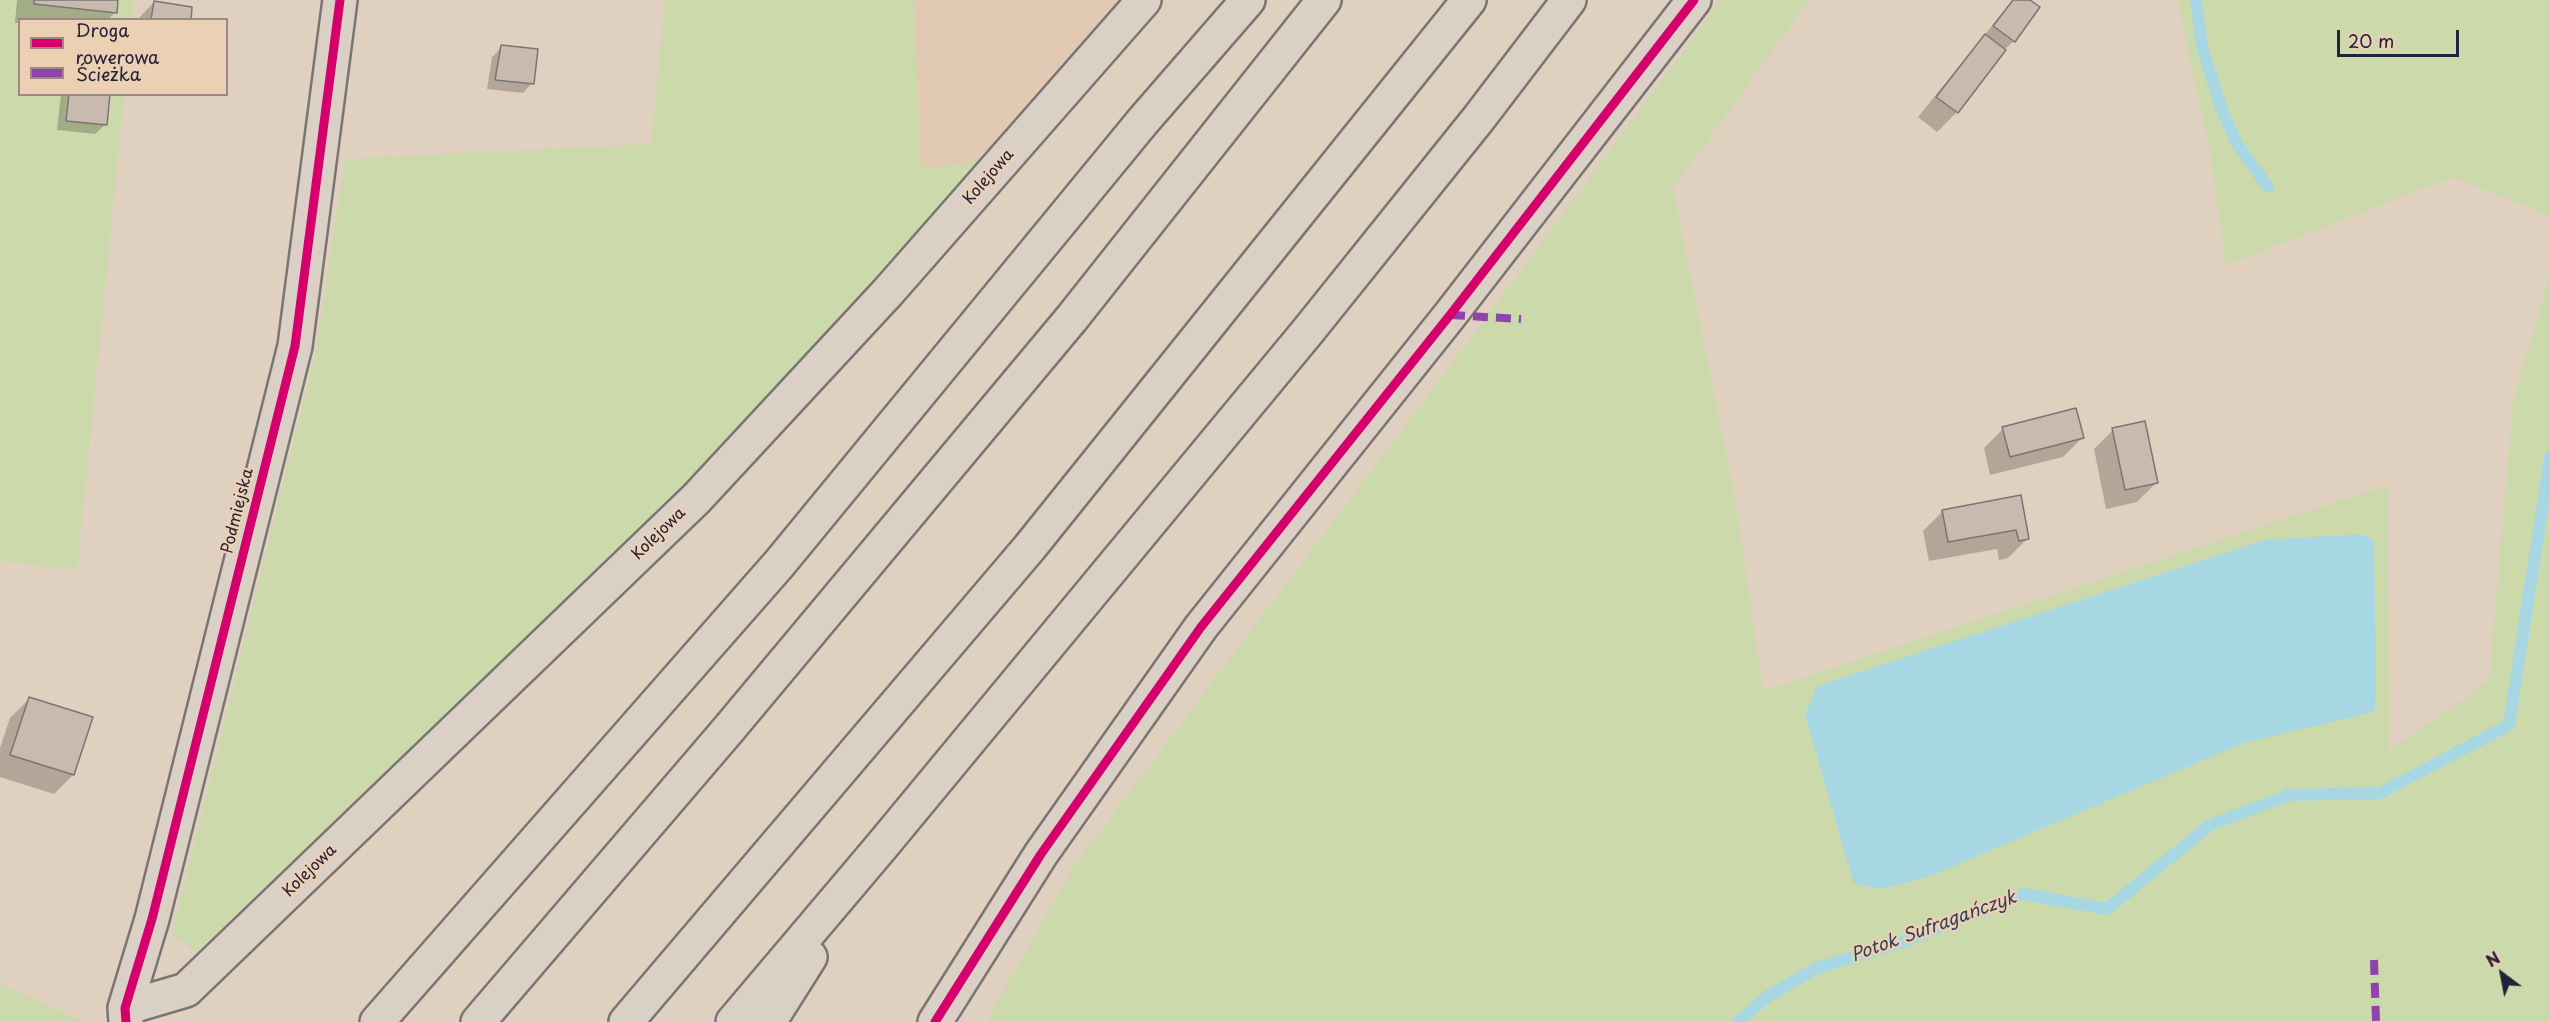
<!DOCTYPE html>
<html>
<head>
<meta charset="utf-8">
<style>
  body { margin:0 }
  #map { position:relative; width:2550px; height:1022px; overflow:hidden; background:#dfd0c0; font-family:"Playpen Sans",sans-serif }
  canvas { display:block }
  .legend { position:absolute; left:18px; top:18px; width:210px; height:78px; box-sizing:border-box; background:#ecd0b3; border:2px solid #9b8a83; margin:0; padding:8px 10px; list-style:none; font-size:18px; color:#22223b }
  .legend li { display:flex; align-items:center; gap:12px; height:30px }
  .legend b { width:30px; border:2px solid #9b8a83 }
  .north { position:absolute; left:2472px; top:944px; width:60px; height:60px; -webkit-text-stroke:4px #ecd0b3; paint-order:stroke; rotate:328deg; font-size:16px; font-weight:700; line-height:24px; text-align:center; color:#22223b }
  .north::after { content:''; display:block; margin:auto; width:21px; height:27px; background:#22223b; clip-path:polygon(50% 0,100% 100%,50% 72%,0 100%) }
  .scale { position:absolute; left:2337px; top:30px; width:122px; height:27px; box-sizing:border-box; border:3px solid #22223b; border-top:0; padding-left:8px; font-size:18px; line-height:21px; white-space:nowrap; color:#22223b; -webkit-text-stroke:4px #ecd0b3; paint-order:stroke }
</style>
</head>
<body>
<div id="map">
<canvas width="2550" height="1022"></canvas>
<ul class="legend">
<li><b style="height:8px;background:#d6006c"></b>Droga rowerowa</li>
<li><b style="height:8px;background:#8e44ad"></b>Ścieżka</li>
</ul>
<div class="north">N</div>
<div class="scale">20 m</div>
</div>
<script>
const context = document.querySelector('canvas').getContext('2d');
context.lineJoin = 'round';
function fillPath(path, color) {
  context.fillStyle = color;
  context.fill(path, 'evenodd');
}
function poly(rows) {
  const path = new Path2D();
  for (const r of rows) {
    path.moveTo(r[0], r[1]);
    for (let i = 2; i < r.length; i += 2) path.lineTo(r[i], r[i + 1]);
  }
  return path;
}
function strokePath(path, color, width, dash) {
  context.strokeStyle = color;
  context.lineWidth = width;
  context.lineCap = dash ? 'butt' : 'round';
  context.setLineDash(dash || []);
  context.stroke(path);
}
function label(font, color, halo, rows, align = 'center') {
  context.font = font + ' "Playpen Sans",sans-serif';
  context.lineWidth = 4.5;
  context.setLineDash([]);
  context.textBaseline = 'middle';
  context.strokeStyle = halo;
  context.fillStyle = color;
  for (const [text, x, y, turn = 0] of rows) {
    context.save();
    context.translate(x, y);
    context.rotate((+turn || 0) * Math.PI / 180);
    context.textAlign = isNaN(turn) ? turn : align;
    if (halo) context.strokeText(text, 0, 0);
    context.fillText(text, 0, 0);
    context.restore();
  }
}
fillPath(poly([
  [914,0,1124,0,982,160,921,169]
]), '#e2c9b3');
fillPath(poly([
  [0,0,134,0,132,19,20,20,20,94,124,95,77,570,0,561],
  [665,0,914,0,921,168,982,160,674,502,196,952,172,935,316,350,345,159,651,144],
  [1721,0,1809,0,1673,188,1734,492,1763,691,2388,485,2389,751,2489,681,2513,403,2550,274,2550,1022,986,1022,1074,866,1428,396],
  [2177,0,2550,0,2550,216,2453,177,2226,265,2210,150],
  [0,984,85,1022,0,1022]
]), '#cbd9ab');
fillPath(poly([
  [2361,534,2374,541,2376,691,2374,712,2243,743,1928,877,1880,889,1854,884,1805,715,1817,686,2265,540]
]), '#a8d7e4');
fillPath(poly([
  [17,0,116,0,115,12,108,20,20,20,20,23,15,23],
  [2013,0,2028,0,2014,41,2004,50,1957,112,1937,132,1918,117],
  [154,2,189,20,137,20],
  [502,47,532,83,523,93,487,89,492,57],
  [61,94,108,94,105,125,95,134,57,130],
  [2003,429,2082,438,2063,457,1990,475,1984,448],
  [2113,430,2156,483,2137,502,2106,509,2094,449],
  [2020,497,2028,538,2008,558,1999,560,1997,549,1929,561,1923,531,1943,511],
  [30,698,73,775,54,794,0,777,0,748,10,718]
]), '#0003');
strokePath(poly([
  [2196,0,2202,47,2222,110,2237,144,2268,187],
  [1738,1022,1768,996,1817,968,1903,942,2024,894,2107,909,2210,825,2289,795,2380,793,2509,725,2550,457]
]), '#a8d7e4', 12);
const building = poly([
  [34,0,118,0,117,13,34,4,34,0],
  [2013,0,2030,0,2040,7,2015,42,1993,26,2013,0],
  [154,1,192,7,191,20,151,20,154,1],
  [1985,34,2006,50,1958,113,1936,97,1985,34],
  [501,45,538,49,534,84,495,80,501,45],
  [69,94,110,94,107,125,66,121,69,94],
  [2076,408,2084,438,2010,457,2002,427,2076,408],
  [2145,421,2158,483,2125,490,2112,428,2145,421],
  [2021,495,2029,539,2019,541,2016,530,1948,542,1942,510,2021,495],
  [29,697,93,717,74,775,10,755,29,697]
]);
fillPath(building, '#c8baaf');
strokePath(building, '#7b7572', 1.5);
const minor = poly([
  [125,1008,186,990,696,499,888,292,1144,0],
  [126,1022,125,1008,152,919,295,346,340,0],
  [935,1022,1041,854,1201,627,1450,315,1694,0]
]);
const highway = poly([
  [377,1022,779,564,1143,121,1248,0],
  [478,1022,728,730,1072,318,1324,0],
  [626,1022,1030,547,1469,0],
  [733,1022,881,847,1308,331,1479,118,1569,0],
  [769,1022,810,957]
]);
strokePath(minor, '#7b7572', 38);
strokePath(highway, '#7b7572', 38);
strokePath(minor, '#dad0c5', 33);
strokePath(highway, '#dad0c5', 33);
strokePath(poly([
  [1450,315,1521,319],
  [2374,960,2376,1022]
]), '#8e44ad', 8, [15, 8]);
strokePath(poly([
  [126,1022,125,1008,152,919,295,346,340,0],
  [935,1022,1041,854,1201,627,1450,315,1694,0]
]), '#d6006c', 9);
label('16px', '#22223b', '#ecd0b3', [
  ["Kolejowa",989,177,-49],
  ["Podmiejska",238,511,-76],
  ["Kolejowa",659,534,-44],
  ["Kolejowa",310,871,-44]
]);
label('italic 18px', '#333e57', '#ecd0b3', [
  ["Potok Sufragańczyk",1934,927,-20]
]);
</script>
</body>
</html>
